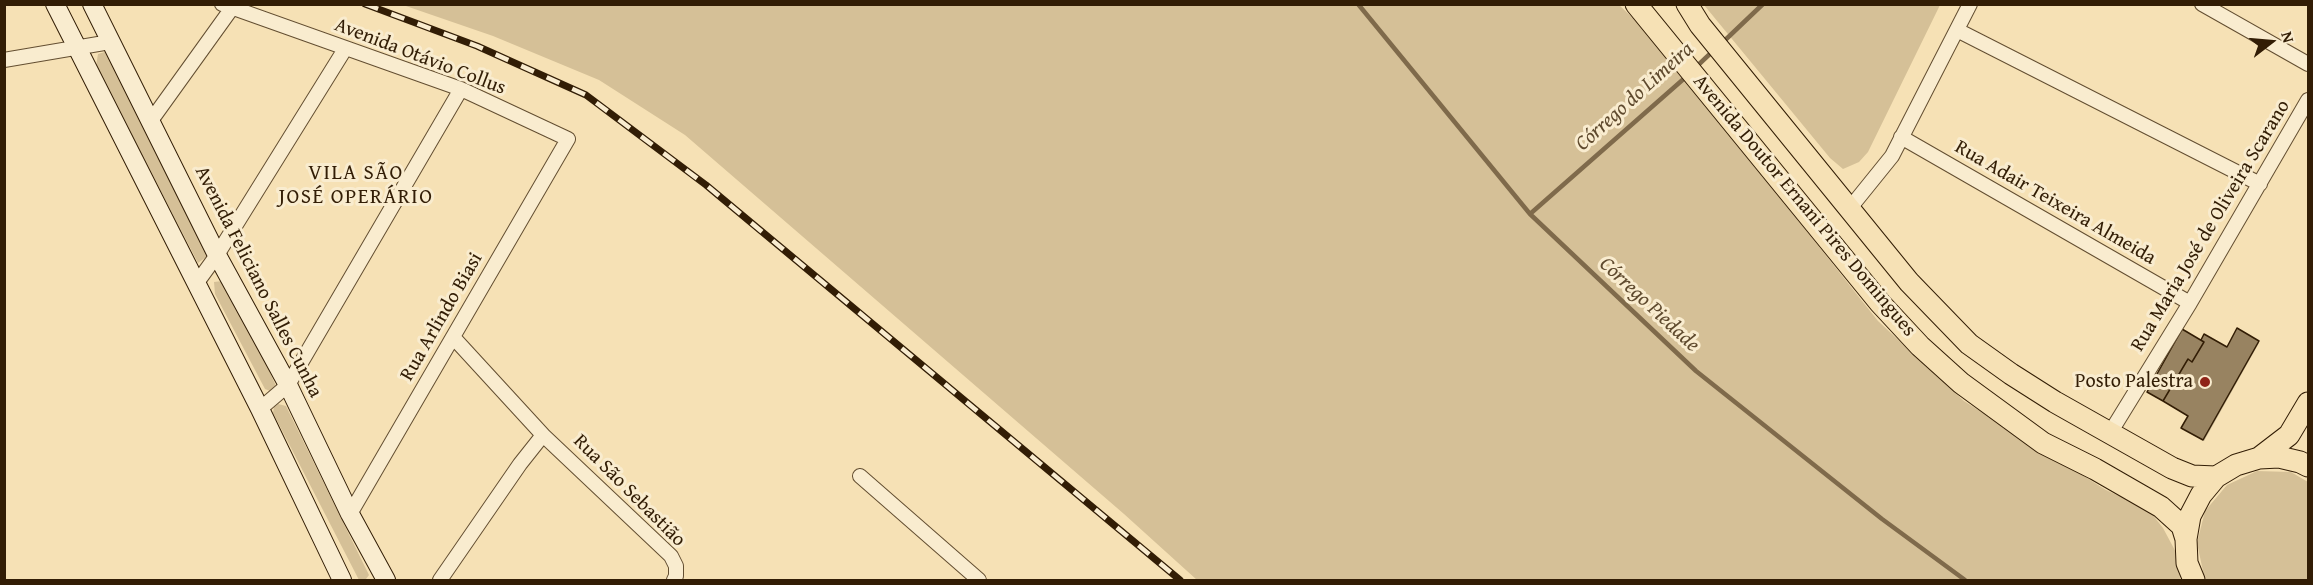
<!DOCTYPE html>
<html>
<head>
<meta charset="utf-8">
<style>
  body { margin:0 }
  #map { position:relative; width:2313px; height:585px; overflow:hidden; background:#f6e1b5; font-family:"Gentium Book Plus",serif }
  canvas { display:block }
  .frame { position:absolute; inset:0; border:6px solid #321d05; pointer-events:none }
  .north { position:absolute; left:2241px; top:12px; width:60px; height:60px; -webkit-text-stroke:4px #f9eccf; paint-order:stroke; rotate:74deg; font-size:16px; font-weight:700; line-height:24px; text-align:center; color:#321d05 }
  .north::after { content:''; display:block; margin:auto; width:21px; height:27px; background:#321d05; clip-path:polygon(50% 0,100% 100%,50% 72%,0 100%) }
</style>
</head>
<body>
<div id="map">
<canvas width="2313" height="585"></canvas>
<div class="frame"></div>
<div class="north">N</div>
</div>
<script>
const context = document.querySelector('canvas').getContext('2d');
context.lineJoin = 'round';
function fillPath(path, color) {
  context.fillStyle = color;
  context.fill(path, 'evenodd');
}
function poly(rows) {
  const path = new Path2D();
  for (const r of rows) {
    path.moveTo(r[0], r[1]);
    for (let i = 2; i < r.length; i += 2) path.lineTo(r[i], r[i + 1]);
  }
  return path;
}
function strokePath(path, color, width, dash) {
  context.strokeStyle = color;
  context.lineWidth = width;
  context.lineCap = dash ? 'butt' : 'round';
  context.setLineDash(dash || []);
  context.stroke(path);
}
function label(font, color, halo, rows, align = 'center') {
  context.font = font + ' "Gentium Book Plus",serif';
  context.lineWidth = 6;
  context.setLineDash([]);
  context.textBaseline = 'middle';
  context.strokeStyle = halo;
  context.fillStyle = color;
  for (const [text, x, y, turn = 0] of rows) {
    context.save();
    context.translate(x, y);
    context.rotate((+turn || 0) * Math.PI / 180);
    context.textAlign = isNaN(turn) ? turn : align;
    if (halo) context.strokeText(text, 0, 0);
    context.fillText(text, 0, 0);
    context.restore();
  }
}
fillPath(poly([
  [403,5,1619,5,1651,35,1878,321,1964,401,2106,490,2148,509,2163,528,2179,558,2180,580,1197,580,1124,514,685,135,599,80,493,36],
  [1704,5,1940,5,1868,152,1859,162,1843,169,1830,158],
  [108,51,210,254,198,263,96,66,98,54],
  [222,281,263,357,276,386,270,391,265,389,215,294,214,282],
  [278,404,286,406,369,575,366,579,359,580,273,413,274,407],
  [2257,471,2291,472,2308,482,2308,580,2207,580,2204,576,2197,543,2205,511,2227,485]
]), '#d5c097');
fillPath(poly([
  [2205,336,2227,349,2259,343,2204,441,2184,429,2190,416,2155,397,2149,392,2201,342]
]), '#0003');
strokePath(poly([
  [1358,4,1530,214,1696,371,1882,519,1965,580],
  [1721,44,1763,4],
  [1695,68,1713,51],
  [1530,214,1687,76]
]), '#7f6a4b', 4.5);
const building = poly([
  [2237,328,2259,341,2203,440,2181,428,2188,416,2163,401,2188,359,2192,362,2204,342,2201,340,2204,334,2227,347,2237,328],
  [2182,329,2204,342,2192,362,2188,359,2163,401,2147,392,2182,329]
]);
fillPath(building, '#988361');
strokePath(building, '#321d05', 1.5);
const street = poly([
  [222,4,461,89,568,139,350,514],
  [2202,4,2308,64],
  [1957,30,2260,184],
  [4,60,110,42],
  [150,122,232,8],
  [1901,137,2190,303],
  [1850,208,1892,156,1970,4],
  [196,284,217,255,345,49],
  [260,409,288,385,461,89],
  [2110,433,2190,303,2308,100],
  [543,435,671,556,676,566,676,576,674,580],
  [860,476,979,580],
  [440,580,520,464,543,435,453,337]
]);
const secondary = poly([
  [55,4,260,409,342,580],
  [92,4,217,255,288,385,350,514,386,580]
]);
const primary = poly([
  [1636,4,1880,303,1920,346,1961,383,2043,443,2095,469,2161,507,2182,526,2186,539],
  [1687,4,1700,25,1909,282,1969,344,2011,374,2055,402,2172,468,2192,476,2216,477],
  [2259,458,2289,435,2308,403],
  [2194,580,2187,563,2186,539,2190,516,2201,495,2216,477,2236,465,2259,458,2279,457,2300,462,2308,466]
]);
strokePath(street, '#634e31', 16);
strokePath(secondary, '#321d05', 20);
strokePath(primary, '#321d05', 23);
strokePath(street, '#f9eccf', 14);
strokePath(secondary, '#f9eccf', 18);
strokePath(primary, '#f6e1b5', 21);
const rail = poly([
  [365,4,477,46,586,95,706,185,1180,580]
]);
strokePath(rail, '#321d05', 7);
strokePath(rail, '#f9eccf', 4.5, [14]);
for (const [x, y, r, color] of [
  [2205,382,6,"#8f2418"]
]) {
  const dot = new Path2D();
  dot.arc(x, y, r, 0, 2 * Math.PI);
  context.fillStyle = color;
  context.fill(dot);
  strokePath(dot, '#f9eccf', 2);
}
label('20px', '#321d05', '#f9eccf', [
  ["Avenida Otávio Collus",420,57,21],
  ["Rua Adair Teixeira Almeida",2055,203,30],
  ["Avenida Doutor Ernani Pires Domingues",1804,206,50],
  ["Rua Maria José de Oliveira Scarano",2211,226,-59],
  ["Avenida Feliciano Salles Cunha",258,282,63],
  ["Rua Arlindo Biasi",442,317,-60],
  ["Rua São Sebastião",629,491,45]
]);
label('20px', '#321d05', '#f9eccf', [
  ["Posto Palestra",2193,382]
], 'right');
label('italic 21px', '#5f4a2e', '#f9eccf', [
  ["Córrego do Limeira",1635,97,-42],
  ["Córrego Piedade",1649,305,43]
]);
context.letterSpacing = '1.5px';
label('21px', '#321d05', '#f9eccf', [
  ["VILA SÃO",356,174],
  ["JOSÉ OPERÁRIO",356,198]
]);
context.letterSpacing = '0px';
</script>
</body>
</html>
